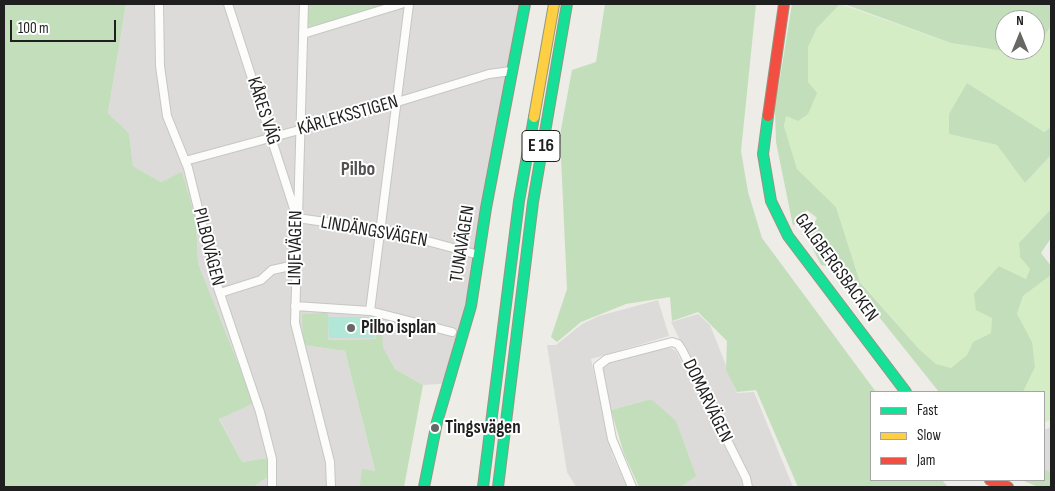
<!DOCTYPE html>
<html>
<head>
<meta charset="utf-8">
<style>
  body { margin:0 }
  #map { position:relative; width:1055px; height:491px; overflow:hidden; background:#edece7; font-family:"Sofia Sans Condensed",sans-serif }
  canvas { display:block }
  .frame { position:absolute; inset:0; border:5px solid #1f1f1f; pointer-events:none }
  .legend { position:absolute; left:870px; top:391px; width:175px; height:90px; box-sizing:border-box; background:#fff; border:1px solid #a5a5a5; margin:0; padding:6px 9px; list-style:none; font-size:15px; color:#1f1f1f }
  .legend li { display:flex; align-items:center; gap:10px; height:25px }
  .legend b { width:25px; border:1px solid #a5a5a5 }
  .north { position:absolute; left:995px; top:10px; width:50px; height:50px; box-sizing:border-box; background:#fff; border:1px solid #a5a5a5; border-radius:50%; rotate:0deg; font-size:14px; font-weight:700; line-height:20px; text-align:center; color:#1f1f1f }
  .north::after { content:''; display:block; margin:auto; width:18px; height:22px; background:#676765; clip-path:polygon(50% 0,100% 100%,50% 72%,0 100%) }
  .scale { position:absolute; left:10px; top:20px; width:106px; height:22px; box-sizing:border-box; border:2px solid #1f1f1f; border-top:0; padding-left:6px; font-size:15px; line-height:18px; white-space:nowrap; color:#1f1f1f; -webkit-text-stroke:4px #fff; paint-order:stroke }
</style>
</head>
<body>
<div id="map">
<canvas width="1055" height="491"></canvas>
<div class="frame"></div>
<ul class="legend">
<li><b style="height:6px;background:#16e098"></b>Fast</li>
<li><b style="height:6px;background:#ffcf43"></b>Slow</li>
<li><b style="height:6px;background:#f24e42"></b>Jam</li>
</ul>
<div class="north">N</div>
<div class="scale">100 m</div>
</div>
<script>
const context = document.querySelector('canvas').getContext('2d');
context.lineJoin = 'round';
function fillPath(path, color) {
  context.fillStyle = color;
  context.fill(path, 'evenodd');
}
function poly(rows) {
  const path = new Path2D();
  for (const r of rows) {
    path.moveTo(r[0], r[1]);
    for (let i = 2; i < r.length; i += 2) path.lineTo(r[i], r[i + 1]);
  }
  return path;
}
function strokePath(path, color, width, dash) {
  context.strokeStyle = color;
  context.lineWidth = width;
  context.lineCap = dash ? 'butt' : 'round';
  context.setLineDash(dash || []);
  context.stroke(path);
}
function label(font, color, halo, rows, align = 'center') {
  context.font = font + ' "Sofia Sans Condensed",sans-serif';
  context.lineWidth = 4;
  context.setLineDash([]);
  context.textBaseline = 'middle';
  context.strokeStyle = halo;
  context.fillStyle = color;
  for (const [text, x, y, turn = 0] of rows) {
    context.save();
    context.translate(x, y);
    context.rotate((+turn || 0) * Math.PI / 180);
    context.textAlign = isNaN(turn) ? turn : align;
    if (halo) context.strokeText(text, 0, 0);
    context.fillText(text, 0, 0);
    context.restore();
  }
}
fillPath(poly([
  [126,4,308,4,311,28,387,4,530,4,473,308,455,383,423,385,395,369,383,347,376,319,376,339,328,340,303,345,345,351,375,472,360,486,362,487,253,487,267,458,242,462,219,418,254,403,198,263,196,220,182,173,161,182,133,166,129,133,108,113],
  [658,300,669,336,591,359,612,454,627,487,576,487,567,472,547,345,556,345,582,324,599,316],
  [698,314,710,325,737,393,754,392,793,487,753,487,671,322],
  [668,346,676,351,743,483,742,487,681,487,695,476,651,399,611,410,601,368,605,363],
  [1051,427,1051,472,1044,469,1044,430]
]), '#dcdbd9');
fillPath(poly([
  [840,4,951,43,1030,55,1051,26,1051,127,1044,132,967,83,949,134,997,145,1025,183,1051,155,1051,209,1019,243,1020,257,1030,269,1026,279,999,266,991,333,973,342,967,355,951,368,936,364,919,349,860,281,836,207,797,169,784,126,786,115,808,82,808,47,817,28],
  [1051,275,1051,420,1044,422,1044,392,1023,392,1035,367,1017,314,1023,296]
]), '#d5edc4');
fillPath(poly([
  [4,4,126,4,108,113,129,133,133,166,161,182,182,172,196,220,198,263,254,403,219,419,242,462,267,458,267,477,253,487,4,487],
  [308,4,387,4,311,28,307,22],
  [605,4,756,4,741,151,748,192,762,238,876,392,871,392,871,480,942,480,948,487,798,487,756,390,737,392,726,370,727,341,698,312,672,321,670,297,626,304,581,322,557,342,551,337,567,289,560,135,572,70,596,62],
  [792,4,840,4,817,28,808,47,808,82,817,93,808,114,798,121,786,116,784,126,797,169,836,207,860,282,919,349,936,364,951,368,967,355,973,342,991,333,992,318,976,310,974,294,999,266,1026,279,1030,269,1020,257,1019,243,1051,209,1051,238,1041,253,1051,266,1051,275,1023,296,1017,314,1032,342,1035,367,1023,392,939,392,840,268,821,265,807,237,817,218,807,210,793,226,776,142,775,109],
  [844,4,1046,4,1051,5,1051,26,1035,49,1035,20,1005,20,1005,50,1034,50,1030,55,951,43],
  [967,83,1044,132,1051,127,1051,155,1025,183,997,145,949,134,949,114],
  [328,313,328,340,376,339,376,319,381,319,383,347,395,369,423,385,404,487,360,486,362,469,375,471,345,351,303,345,302,314],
  [651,399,676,421,696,476,681,487,639,487,624,454,611,410],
  [1044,469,1051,472,1051,487,1038,487,1022,480,1044,480]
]), '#c3debb');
fillPath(poly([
  [328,317,374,317,375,338,329,338]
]), '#b0e7d7');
const street = poly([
  [159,4,160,66,167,116,188,168,217,285,260,412,272,459,272,487],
  [228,4,297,218,390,231,479,255],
  [304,4,295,323,330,462,331,487],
  [303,34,401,4],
  [185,161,358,114,489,74,511,71],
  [220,293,261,280,272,270,295,265],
  [295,306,370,311,452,332],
  [370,311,409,4],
  [632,487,612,439,598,366,607,359,672,342,678,344,682,350,746,478,748,487]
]);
const fast = poly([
  [768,116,763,154,771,201,788,236,906,392],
  [424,487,437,422,471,306,486,208,525,4],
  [483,487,519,201,534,117],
  [498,487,533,202,567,4]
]);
const slow = poly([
  [534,117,554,4]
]);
const jam = poly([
  [768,116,784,4],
  [990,480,1008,487]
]);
strokePath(street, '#c6c6c3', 10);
strokePath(fast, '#93987e', 12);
strokePath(slow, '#93987e', 12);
strokePath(jam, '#93987e', 12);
strokePath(street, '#fcfcfb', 8);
strokePath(fast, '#16e098', 10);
strokePath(slow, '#ffcf43', 10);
strokePath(jam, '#f24e42', 10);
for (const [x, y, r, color] of [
  [351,328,5,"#676765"],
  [435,428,5,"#676765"]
]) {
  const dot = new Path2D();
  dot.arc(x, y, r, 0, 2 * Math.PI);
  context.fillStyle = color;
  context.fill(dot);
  strokePath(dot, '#fff', 2);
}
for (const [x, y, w] of [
  [541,146,38]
]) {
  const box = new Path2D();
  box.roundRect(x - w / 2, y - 15.5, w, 31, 4);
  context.fillStyle = '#fff';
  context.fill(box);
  strokePath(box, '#1f1f1f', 1);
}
label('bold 18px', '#1f1f1f', null, [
  ["E 16",541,146]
]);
label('19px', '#1f1f1f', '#fff', [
  ["KÅRES VÄG",263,111,72],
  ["KÄRLEKSSTIGEN",348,116,-16],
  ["LINDÄNGSVÄGEN",374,232,10],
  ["TUNAVÄGEN",463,244,-81],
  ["PILBOVÄGEN",208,247,76],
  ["LINJEVÄGEN",296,248,-89],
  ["GALGBERGSBACKEN",836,268,54],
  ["DOMARVÄGEN",707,401,64]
]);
label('bold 19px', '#1f1f1f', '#fff', [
  ["Pilbo isplan",361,328],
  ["Tingsvägen",445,428]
], 'left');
label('bold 20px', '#525252', '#fff', [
  ["Pilbo",358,170]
]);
</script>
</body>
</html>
